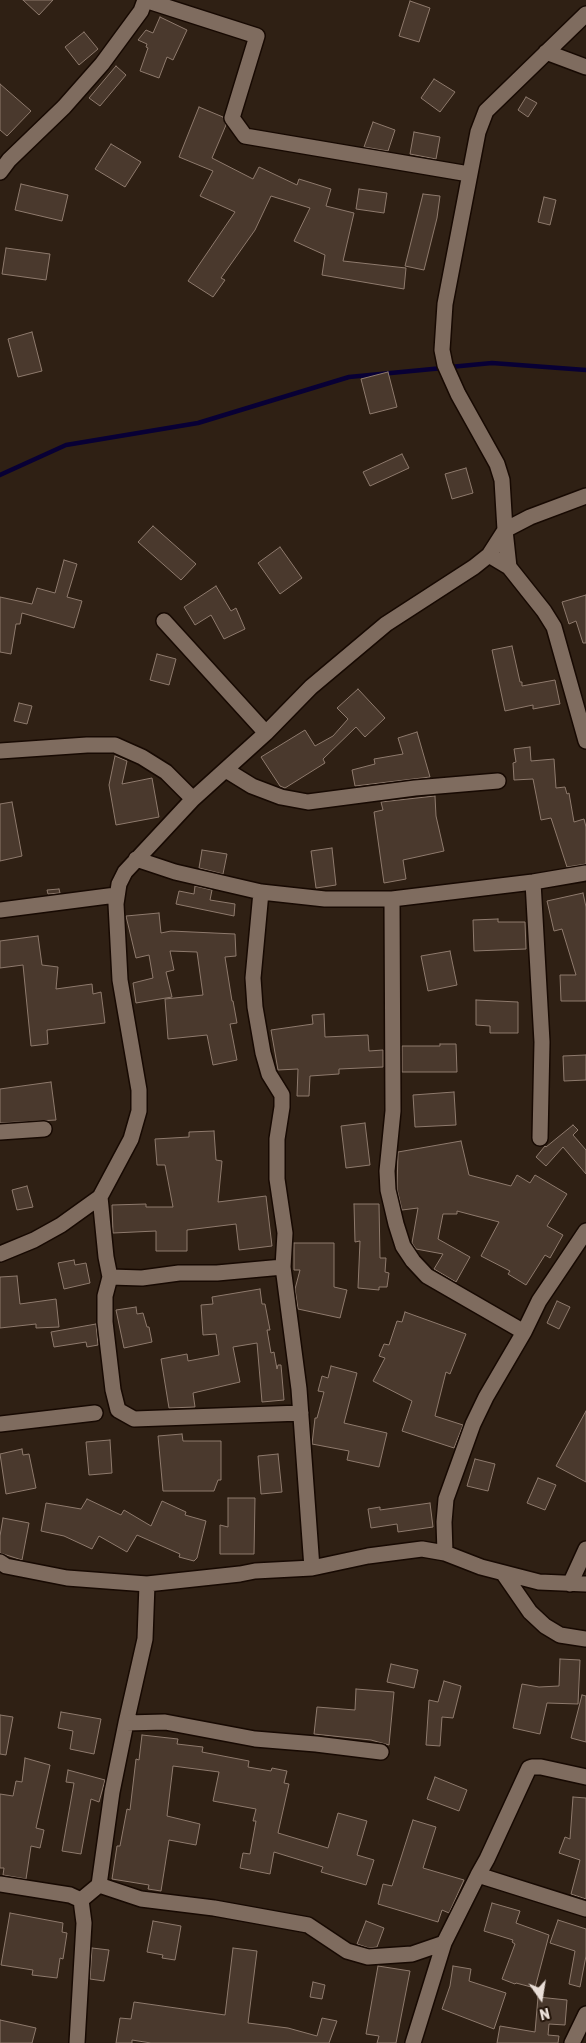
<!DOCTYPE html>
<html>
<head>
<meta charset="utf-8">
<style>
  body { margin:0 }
  #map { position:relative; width:586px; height:2043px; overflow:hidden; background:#2f2014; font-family:Rubik,sans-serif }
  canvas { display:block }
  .north { position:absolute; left:516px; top:1973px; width:50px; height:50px; -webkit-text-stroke:4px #25160b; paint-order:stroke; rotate:167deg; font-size:14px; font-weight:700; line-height:20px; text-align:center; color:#e9ded7 }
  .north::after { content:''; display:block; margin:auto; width:18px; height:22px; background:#e9ded7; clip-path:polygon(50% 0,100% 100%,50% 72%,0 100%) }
</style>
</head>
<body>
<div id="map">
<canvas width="586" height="2043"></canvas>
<div class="north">N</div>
</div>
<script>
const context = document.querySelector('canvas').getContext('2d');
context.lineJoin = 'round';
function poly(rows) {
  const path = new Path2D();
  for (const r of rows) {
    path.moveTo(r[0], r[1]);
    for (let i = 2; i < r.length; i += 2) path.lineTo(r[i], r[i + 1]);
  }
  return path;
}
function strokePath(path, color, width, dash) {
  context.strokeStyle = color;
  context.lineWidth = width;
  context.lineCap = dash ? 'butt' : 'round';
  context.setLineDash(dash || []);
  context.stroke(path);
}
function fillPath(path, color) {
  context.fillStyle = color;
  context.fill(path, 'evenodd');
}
strokePath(poly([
  [450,367,492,363,586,370],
  [0,475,66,445,198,423,349,377,443,368]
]), '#080035', 4.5);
const building = poly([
  [23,0,53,0,39,15,23,0],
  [410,1,430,8,419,42,399,36,410,1],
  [160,17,187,30,173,60,167,57,159,78,140,71,148,48,146,47,147,44,138,40,146,30,153,33,160,17],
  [84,32,98,49,79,65,65,47,84,32],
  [116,66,126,75,100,106,89,98,116,66],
  [434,79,455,92,440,112,421,98,434,79],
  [0,84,31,111,7,136,0,130,0,84],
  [526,97,537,103,528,117,518,110,526,97],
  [199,107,223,117,226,125,212,158,253,179,259,167,297,185,299,179,331,189,326,206,354,213,343,261,406,268,404,289,322,275,325,255,294,241,310,208,271,196,255,230,221,278,225,280,213,297,188,281,235,212,200,196,213,171,179,157,199,107],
  [373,122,395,130,388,151,364,147,373,122],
  [414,132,440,137,436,159,410,154,414,132],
  [111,144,141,162,125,187,95,169,111,144],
  [21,184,68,195,62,221,15,210,21,184],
  [359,189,387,193,384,213,356,209,359,189],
  [423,194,440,196,437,218,424,270,405,266,423,194],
  [544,197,556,200,550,225,538,222,544,197],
  [6,248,50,254,46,280,2,274,6,248],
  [32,332,42,371,18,377,8,339,32,332],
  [388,372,397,407,370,414,361,379,388,372],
  [402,454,409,468,370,486,363,472,402,454],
  [466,468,473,493,452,499,445,474,466,468],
  [153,526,196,564,181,580,138,542,153,526],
  [280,547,302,578,280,594,258,563,280,547],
  [64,560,77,564,67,597,82,601,74,628,22,613,20,624,16,624,11,654,0,652,0,597,32,604,37,588,55,593,64,560],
  [216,586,231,611,236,608,245,629,224,639,211,615,195,625,184,607,216,586],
  [586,595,586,643,583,643,576,621,569,624,562,602,586,595],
  [512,646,520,682,522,682,522,686,555,680,560,704,533,709,533,705,505,711,492,650,512,646],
  [157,654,176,659,169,685,150,680,157,654],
  [358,689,385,718,365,737,356,727,323,759,325,763,285,788,280,786,261,757,305,730,315,746,333,736,348,719,337,708,358,689],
  [19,703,32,706,27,724,14,721,19,703],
  [417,732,430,777,355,786,352,770,375,764,374,759,403,754,398,738,417,732],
  [530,747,531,761,554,759,556,788,565,787,567,794,569,793,574,822,584,819,586,827,586,864,567,867,551,818,541,820,533,779,514,780,513,763,516,762,514,749,530,747],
  [115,756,127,761,122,784,152,778,159,817,116,825,109,785,115,756],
  [435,796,436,816,444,851,403,860,406,879,384,883,374,812,383,810,381,802,435,796],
  [12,802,22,856,0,861,0,804,12,802],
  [332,848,336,885,316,888,311,851,332,848],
  [202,850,227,854,223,874,199,868,202,850],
  [195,886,212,890,210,900,235,904,234,916,176,904,179,891,194,894,195,886],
  [59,889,60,893,48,894,47,890,59,889],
  [583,893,586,907,586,1001,561,1001,560,975,576,975,562,929,554,931,547,901,583,893],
  [159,913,161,933,171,931,235,934,236,956,225,957,232,1001,233,1001,237,1023,230,1024,237,1060,213,1065,207,1035,168,1039,165,999,203,995,197,952,170,951,174,970,166,972,172,997,136,1003,133,983,153,978,149,955,136,958,126,916,159,913],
  [498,919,498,922,525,922,526,949,474,951,473,920,498,919],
  [38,936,42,965,58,967,56,989,92,984,93,994,101,992,105,1023,47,1030,48,1044,31,1046,23,965,0,968,0,941,38,936],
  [450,951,457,985,428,991,421,956,450,951],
  [476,1000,518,1002,518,1033,490,1033,490,1026,476,1025,476,1000],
  [324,1014,325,1037,368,1035,369,1051,383,1050,383,1067,339,1069,339,1074,310,1076,309,1096,297,1096,298,1069,278,1070,271,1030,313,1024,312,1015,324,1014],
  [440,1044,456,1044,457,1072,402,1072,402,1046,440,1046,440,1044],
  [586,1055,586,1080,564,1081,563,1056,586,1055],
  [51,1082,56,1120,0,1123,0,1089,51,1082],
  [454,1092,456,1125,415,1127,413,1095,454,1092],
  [365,1123,370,1165,346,1168,341,1126,365,1123],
  [573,1125,578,1130,573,1135,586,1150,586,1174,563,1147,546,1166,536,1157,545,1146,546,1147,573,1125],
  [214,1131,216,1160,222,1161,218,1202,266,1196,272,1246,239,1250,236,1224,187,1230,187,1251,156,1251,156,1231,113,1233,112,1205,146,1204,146,1207,173,1207,165,1165,157,1165,155,1139,189,1137,189,1132,214,1131],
  [461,1141,469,1175,511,1186,517,1175,530,1183,535,1175,567,1194,547,1226,563,1235,550,1258,545,1255,526,1285,508,1274,510,1271,481,1256,499,1222,457,1211,457,1214,443,1214,438,1239,470,1257,456,1282,434,1269,443,1254,416,1249,412,1243,418,1208,402,1210,397,1189,398,1152,461,1141],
  [27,1186,33,1207,17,1210,12,1190,27,1186],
  [354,1204,379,1204,380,1258,386,1258,385,1272,389,1273,387,1287,379,1287,379,1290,358,1288,360,1241,355,1242,354,1204],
  [294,1243,334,1243,334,1287,347,1290,340,1318,298,1309,295,1289,300,1270,294,1270,294,1243],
  [74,1260,75,1265,86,1263,90,1283,64,1289,58,1263,74,1260],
  [17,1276,20,1304,56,1299,59,1327,36,1328,36,1324,0,1328,0,1277,17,1276],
  [260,1289,262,1304,265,1304,270,1330,267,1330,271,1353,274,1352,277,1369,278,1365,281,1365,284,1400,262,1402,257,1343,233,1347,240,1382,193,1393,195,1407,169,1408,161,1359,187,1354,188,1361,219,1355,216,1334,203,1335,201,1305,213,1304,212,1297,260,1289],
  [557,1301,570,1307,559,1329,547,1323,557,1301],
  [136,1307,137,1314,143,1313,147,1327,149,1327,152,1342,124,1348,116,1310,136,1307],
  [405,1312,466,1334,450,1374,446,1372,435,1416,463,1425,454,1448,402,1431,412,1401,373,1381,385,1358,379,1356,384,1344,389,1345,397,1321,402,1322,405,1312],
  [96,1324,98,1345,87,1347,86,1342,54,1347,51,1332,96,1324],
  [331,1366,357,1373,344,1423,387,1433,379,1467,347,1460,349,1451,312,1444,315,1418,317,1418,324,1392,318,1391,322,1376,328,1378,331,1366],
  [586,1411,586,1482,556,1466,586,1411],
  [182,1434,183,1441,221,1441,221,1480,218,1480,214,1491,163,1491,158,1436,182,1434],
  [110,1440,112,1473,89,1475,86,1442,110,1440],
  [22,1449,23,1455,29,1454,36,1488,6,1494,0,1454,22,1449],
  [278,1454,282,1492,261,1494,258,1456,278,1454],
  [475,1459,495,1464,488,1491,467,1486,475,1459],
  [538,1478,556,1485,545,1510,527,1503,538,1478],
  [228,1498,255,1498,254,1554,220,1554,220,1525,228,1527,228,1498],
  [87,1499,121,1515,124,1510,151,1526,162,1501,186,1512,185,1515,206,1521,197,1558,194,1561,179,1557,180,1554,137,1535,127,1552,99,1536,92,1549,64,1536,41,1531,46,1503,81,1509,87,1499],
  [430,1503,433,1527,398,1532,397,1524,371,1528,368,1509,380,1507,380,1510,430,1503],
  [3,1518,29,1523,22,1560,0,1553,0,1536,3,1518],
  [560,1659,580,1660,578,1704,547,1703,540,1734,513,1728,522,1684,539,1687,559,1686,560,1659],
  [391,1664,418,1670,414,1688,387,1682,391,1664],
  [444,1681,461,1686,453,1718,442,1717,440,1746,426,1745,429,1700,438,1702,444,1681],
  [356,1689,394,1692,389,1745,371,1740,314,1734,317,1707,355,1710,356,1689],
  [582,1695,586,1696,586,1742,571,1738,582,1695],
  [61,1712,101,1719,94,1754,70,1749,73,1731,58,1728,61,1712],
  [0,1715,13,1717,6,1755,0,1754,0,1715],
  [142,1735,178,1739,177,1744,203,1747,202,1752,249,1761,248,1767,271,1771,272,1768,287,1771,284,1783,289,1784,278,1833,328,1848,338,1813,367,1821,357,1855,374,1860,366,1885,321,1872,323,1867,274,1852,270,1874,240,1868,243,1853,250,1854,256,1821,253,1821,256,1809,213,1801,219,1772,173,1766,167,1816,200,1824,196,1845,169,1840,161,1891,148,1889,149,1885,112,1879,117,1846,120,1846,127,1809,130,1810,136,1759,139,1760,142,1735],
  [25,1758,50,1765,36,1828,44,1830,40,1848,31,1846,26,1879,3,1875,4,1868,0,1868,0,1794,13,1796,16,1781,22,1782,25,1758],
  [68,1770,105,1780,99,1802,91,1799,81,1854,62,1851,74,1783,66,1782,68,1770],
  [435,1777,467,1790,459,1811,427,1799,435,1777],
  [573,1797,586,1798,586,1899,571,1894,580,1860,559,1853,565,1837,570,1839,573,1797],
  [413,1820,436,1827,423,1868,464,1880,449,1913,442,1910,438,1922,378,1904,383,1884,392,1886,413,1820],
  [492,1903,520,1911,516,1923,549,1935,535,1988,516,1983,515,1984,502,1979,515,1944,512,1942,513,1940,484,1931,492,1903],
  [10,1913,63,1923,62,1932,67,1933,63,1959,60,1958,57,1978,32,1975,33,1970,1,1965,10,1913],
  [558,1920,586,1929,586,1956,580,1987,569,1984,575,1951,550,1943,558,1920],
  [153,1921,181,1926,175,1960,162,1958,163,1955,147,1952,153,1921],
  [366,1921,384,1928,377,1947,369,1948,357,1944,366,1921],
  [92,1948,109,1950,104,1981,90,1979,92,1948],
  [233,1948,257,1951,248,2023,288,2028,317,2036,322,2018,337,2021,329,2043,151,2043,132,2040,132,2043,116,2043,120,2018,131,2019,134,2002,225,2015,233,1948],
  [378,1966,410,1971,396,2043,377,2043,379,2036,366,2034,378,1966],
  [453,1966,471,1969,469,1981,506,1993,494,2029,442,2009,450,1986,453,1966],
  [313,1982,325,1985,322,1999,310,1997,313,1982],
  [538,1997,567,2000,565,2025,549,2024,548,2035,559,2036,558,2043,497,2043,500,2026,535,2032,538,1997],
  [0,2020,36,2028,32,2043,0,2043,0,2020]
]);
fillPath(building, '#4a392d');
strokePath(building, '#8e7a6d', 1);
const street = poly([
  [145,0,257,36,232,118,245,136,469,174],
  [546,52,586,67],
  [0,172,9,160,64,107,102,64,141,11,145,0],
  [489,555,509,567,544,611,554,627,586,741],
  [509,567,505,530,530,517,586,496],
  [164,621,266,733],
  [0,751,87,745,115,745,142,757,166,772,193,799],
  [226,770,252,786,281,797,308,802,415,788,498,781],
  [136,859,175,872,261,892,325,899,392,899,533,882,586,873],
  [533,882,542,1042,540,1138],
  [261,892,253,978,255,1007,263,1053,269,1074,282,1095,282,1107,277,1139,277,1179,285,1233,283,1267,299,1389,312,1568],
  [392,899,393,1111,387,1171,388,1190,396,1224,403,1246,413,1261,427,1276,524,1332],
  [0,910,116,895],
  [0,1132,44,1129],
  [100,1197,106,1257,110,1277,142,1278,179,1273,217,1273,283,1267],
  [0,1254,34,1240,61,1225,100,1197,131,1139,139,1111,139,1090,120,980,116,904,119,884,125,872,193,799,266,733,311,687,386,624,474,567,489,555,505,530,502,480,497,464,458,394,445,365,442,350,445,304,478,132,486,111,586,14],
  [110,1277,105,1296,105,1322,113,1390,118,1410,134,1419,301,1413],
  [0,1424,95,1413],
  [445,1553,444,1522,446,1499,473,1424,486,1397,524,1332,539,1301,586,1231],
  [0,1562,6,1566,67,1578,147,1584,240,1574,255,1571,312,1568,368,1556,422,1549,445,1553,481,1567,539,1582,586,1584],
  [503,1573,530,1612,545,1626,560,1635,586,1639],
  [570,1584,586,1549],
  [126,1723,145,1639,147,1584],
  [478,1875,487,1859,529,1768,532,1767,541,1767,586,1777],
  [0,1884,70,1895,81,1900,84,1923,77,2043],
  [99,1885,141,1899,214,1908,308,1925,347,1951,368,1957,412,1954,444,1943],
  [81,1900,99,1885,112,1792,126,1723,165,1722,255,1739,316,1744,381,1752],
  [413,2043,444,1943,478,1875,586,1909],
  [572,2043,586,2014]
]);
strokePath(street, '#170902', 18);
strokePath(street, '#7f6c5f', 15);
</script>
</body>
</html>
